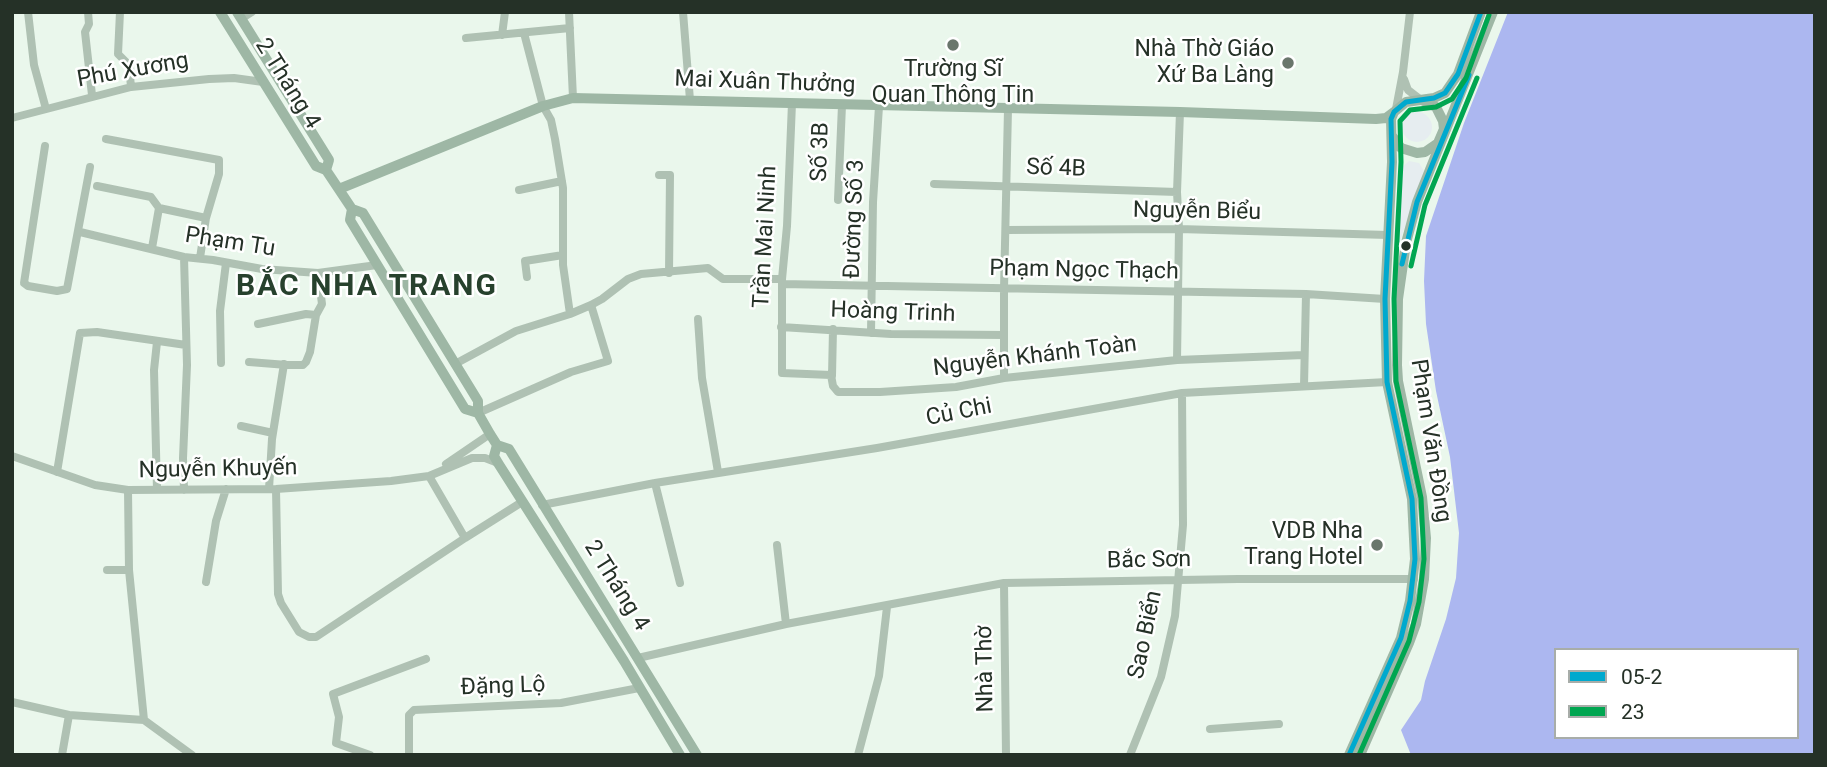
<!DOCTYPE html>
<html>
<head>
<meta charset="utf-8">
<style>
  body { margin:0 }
  #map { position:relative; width:1827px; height:767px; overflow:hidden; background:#eaf7ec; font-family:Roboto,sans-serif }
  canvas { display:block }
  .frame { position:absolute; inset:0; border:14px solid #253127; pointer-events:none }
  .legend { position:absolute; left:1554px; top:648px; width:245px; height:91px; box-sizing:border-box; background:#fff; border:2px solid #a8ada9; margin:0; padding:9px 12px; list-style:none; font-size:21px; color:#253127 }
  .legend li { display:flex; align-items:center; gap:14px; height:35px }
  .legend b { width:35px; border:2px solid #a8ada9 }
</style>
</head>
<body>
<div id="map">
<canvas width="1827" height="767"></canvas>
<div class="frame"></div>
<ul class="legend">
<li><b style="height:9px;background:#00a9ce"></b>05-2</li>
<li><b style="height:9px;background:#00a651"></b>23</li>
</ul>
</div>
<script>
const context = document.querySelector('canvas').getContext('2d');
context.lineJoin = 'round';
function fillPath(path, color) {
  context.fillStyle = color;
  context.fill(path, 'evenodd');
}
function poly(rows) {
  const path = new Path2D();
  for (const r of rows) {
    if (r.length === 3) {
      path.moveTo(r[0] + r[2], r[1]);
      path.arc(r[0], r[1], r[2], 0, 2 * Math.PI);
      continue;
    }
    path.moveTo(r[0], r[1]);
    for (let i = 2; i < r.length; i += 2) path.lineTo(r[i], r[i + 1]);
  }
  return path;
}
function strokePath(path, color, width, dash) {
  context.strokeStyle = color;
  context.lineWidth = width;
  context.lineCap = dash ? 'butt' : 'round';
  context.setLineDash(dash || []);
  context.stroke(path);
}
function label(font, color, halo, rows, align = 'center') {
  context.font = font + ' Roboto,sans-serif';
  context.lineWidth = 5;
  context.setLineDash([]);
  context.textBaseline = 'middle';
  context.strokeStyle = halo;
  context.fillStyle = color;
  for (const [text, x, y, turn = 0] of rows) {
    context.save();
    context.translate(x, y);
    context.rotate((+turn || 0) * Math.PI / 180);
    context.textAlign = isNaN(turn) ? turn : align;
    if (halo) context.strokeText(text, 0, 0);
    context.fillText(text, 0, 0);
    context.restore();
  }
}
fillPath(poly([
  [1417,127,15],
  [1409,161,1419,163,1424,171,1398,247,1396,245,1401,168]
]), '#e6edf0');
fillPath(poly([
  [1508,12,1815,12,1815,755,1411,755,1401,730,1421,700,1425,681,1446,619,1456,578,1459,533,1450,457,1436,391,1426,324,1424,281,1426,236,1464,123],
  [1556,650,1797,650,1797,737,1556,737]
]), '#acb7f0');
strokePath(poly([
  [28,12,34,65,46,109],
  [88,12,89,24,85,32,92,95],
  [120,12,118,54,129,65,131,87],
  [569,12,573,98],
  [683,12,690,100],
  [241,19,252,12],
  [524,33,543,106,551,120,555,139,563,188,563,265,570,314],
  [502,35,505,12],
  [466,38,570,28],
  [1404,79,1408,90,1421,100],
  [792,103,787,226,782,279,782,373,831,375,833,386,838,392,880,392,956,387,1004,378,1177,360,1304,355],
  [1396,109,1403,72,1410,12],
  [12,118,131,87,209,79,234,78,263,82],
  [106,139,219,160,219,174,206,218,200,258],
  [45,146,24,283,28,286,57,291,67,289,90,167],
  [659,175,670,175,669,273],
  [934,184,1177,192],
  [97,186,151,197,159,208],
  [519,190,562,181],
  [838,200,842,105],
  [1006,230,1179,229,1388,235],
  [80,232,184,257,213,260,262,269,318,273,377,265],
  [152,248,159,208,206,218],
  [184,257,187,365,183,458,184,490],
  [527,277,525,261,563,255],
  [782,284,1306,294,1385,299],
  [698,319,702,378,718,472],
  [258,324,306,314,316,315],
  [781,327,891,334,1004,335],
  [871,333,873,202,879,106],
  [157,342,154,370,157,490],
  [1177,360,1179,229,1177,192,1180,112],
  [249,362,287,365,303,365,306,362,310,352,316,315,322,304,318,273],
  [221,363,220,311,226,263],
  [455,364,516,331,570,314,591,305,602,299,628,279,641,274,708,268,723,279,782,279],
  [832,376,833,329],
  [1004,378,1004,289,1008,109],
  [1304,386,1306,294],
  [478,413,571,372,608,361,591,305],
  [241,426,273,433],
  [12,456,95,485,128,490,276,489,391,481,429,476,472,458,485,458,498,463],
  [446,464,490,434],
  [57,472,80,333,97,332,186,345],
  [655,483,680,583],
  [269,489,272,439,284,364],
  [276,489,278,594,281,603,299,632,309,637,316,637,465,538,429,476],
  [542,505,655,483,877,448,1182,393,1387,382],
  [465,538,522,502],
  [777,545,786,624],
  [107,570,129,570],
  [206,582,216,521,226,489],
  [1004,583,1006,755],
  [638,658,786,624,1004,583,1238,579,1414,579],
  [12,702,69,715],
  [144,720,192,755],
  [1210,729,1279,724],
  [62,755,69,715,144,720,129,570,128,490],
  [370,755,336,743,339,717,333,694,426,659],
  [409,755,409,715,414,710,561,703,639,688],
  [858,755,879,676,887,607],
  [1130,755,1161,677,1175,616,1183,525,1182,393]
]), '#afc1b3', 8);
strokePath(poly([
  [220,12,316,166,326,170,352,209,363,213,478,401,478,413,490,434,497,445,509,449,697,755],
  [237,12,329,160,326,170],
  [1392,136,1401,148,1417,153,1425,152,1438,143,1444,129,1443,121,1436,107,1422,100],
  [339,189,543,106,573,98,1180,112,1376,119,1386,118,1394,112],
  [352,209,350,220,465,409,478,413],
  [497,445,494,456,498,463,624,661,680,755],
  [1349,755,1401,638,1410,601,1415,559,1412,499,1387,382,1385,299,1392,162,1391,119,1394,112,1406,102,1434,98,1445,93,1458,74,1481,12],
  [1360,755,1409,643,1416,624,1424,579,1426,538,1422,497,1398,381,1397,365,1398,299,1406,243,1417,202,1493,12]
]), '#9eb7a5', 10);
strokePath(poly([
  [1402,264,1417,202,1469,75],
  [1349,755,1401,638,1410,601,1415,559,1412,499,1387,382,1385,299,1392,162,1391,119,1394,112,1406,102,1434,98,1445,93,1458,74,1481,12]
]), '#00a9ce', 5);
strokePath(poly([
  [1411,266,1425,205,1477,78],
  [1359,755,1409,641,1419,602,1424,559,1421,498,1396,381,1394,299,1401,162,1400,121,1410,110,1436,107,1452,99,1466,78,1489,15]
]), '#00a651', 5);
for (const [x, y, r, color] of [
  [953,45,7,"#6a766c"],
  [1288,63,7,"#6a766c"],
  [1406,246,6,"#253127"],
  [1377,545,7,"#6a766c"]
]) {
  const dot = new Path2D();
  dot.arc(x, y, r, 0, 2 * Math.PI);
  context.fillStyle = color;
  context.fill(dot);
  strokePath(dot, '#fff', 2.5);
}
label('23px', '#253127', '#fff', [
  ["Nhà Thờ Giáo",1274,50],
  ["Xứ Ba Làng",1274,76],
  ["Trường Sĩ",953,70,"center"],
  ["Quan Thông Tin",953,96,"center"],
  ["VDB Nha",1363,532],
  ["Trang Hotel",1363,558]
], 'right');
label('23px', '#253127', '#fff', [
  ["Phú Xương",133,71,-10],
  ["Mai Xuân Thưởng",765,83,2],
  ["2 Tháng 4",287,84,58],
  ["Số 3B",821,152,-88],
  ["Số 4B",1056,169,2],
  ["Nguyễn Biểu",1197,212,1],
  ["Đường Số 3",855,219,-88],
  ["Trần Mai Ninh",766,237,-87],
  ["Phạm Tu",230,243,9],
  ["Phạm Ngọc Thạch",1084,271,1],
  ["Hoàng Trinh",893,313,2],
  ["Nguyễn Khánh Toàn",1035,357,-7],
  ["Củ Chi",959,413,-11],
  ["Phạm Văn Đồng",1430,441,81],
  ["Nguyễn Khuyến",218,470,-1],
  ["Bắc Sơn",1149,561,-1],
  ["2 Tháng 4",616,586,58],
  ["Sao Biển",1146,635,-78],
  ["Nhà Thờ",986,669,-91],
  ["Đặng Lộ",503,687,-2]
]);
context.letterSpacing = '2px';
label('bold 30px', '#27412d', '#fff', [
  ["BẮC NHA TRANG",367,287]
]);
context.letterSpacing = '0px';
</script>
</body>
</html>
